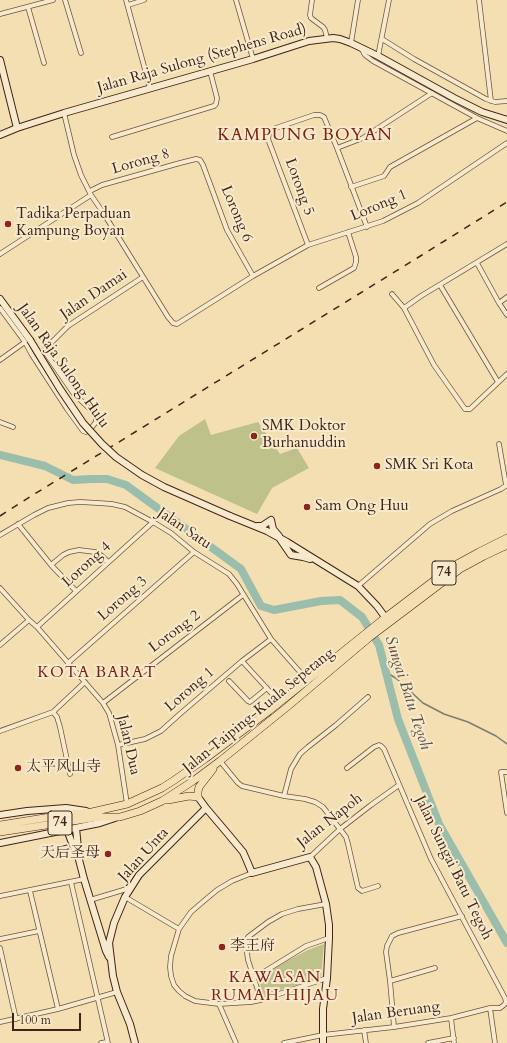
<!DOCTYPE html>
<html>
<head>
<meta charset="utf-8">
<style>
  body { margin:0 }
  #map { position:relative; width:507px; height:1043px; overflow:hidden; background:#f3dfb1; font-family:Cardo,serif }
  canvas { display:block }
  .scale { position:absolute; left:12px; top:1013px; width:69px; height:18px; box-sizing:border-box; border:2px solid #422318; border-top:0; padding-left:5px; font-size:12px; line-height:14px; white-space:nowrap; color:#422318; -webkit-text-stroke:3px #f7eacc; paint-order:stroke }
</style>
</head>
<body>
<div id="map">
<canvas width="507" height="1043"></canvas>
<div class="scale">100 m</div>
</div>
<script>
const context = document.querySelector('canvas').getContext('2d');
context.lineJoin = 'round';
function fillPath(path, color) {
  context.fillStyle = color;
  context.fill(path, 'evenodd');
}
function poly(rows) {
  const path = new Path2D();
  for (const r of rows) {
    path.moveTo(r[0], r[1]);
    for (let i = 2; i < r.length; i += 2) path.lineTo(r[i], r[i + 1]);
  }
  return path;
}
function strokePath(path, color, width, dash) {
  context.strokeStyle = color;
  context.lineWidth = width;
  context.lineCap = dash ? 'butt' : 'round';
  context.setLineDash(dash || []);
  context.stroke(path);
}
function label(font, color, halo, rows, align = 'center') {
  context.font = font + ' Cardo,"Noto Serif SC",serif';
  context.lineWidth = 4;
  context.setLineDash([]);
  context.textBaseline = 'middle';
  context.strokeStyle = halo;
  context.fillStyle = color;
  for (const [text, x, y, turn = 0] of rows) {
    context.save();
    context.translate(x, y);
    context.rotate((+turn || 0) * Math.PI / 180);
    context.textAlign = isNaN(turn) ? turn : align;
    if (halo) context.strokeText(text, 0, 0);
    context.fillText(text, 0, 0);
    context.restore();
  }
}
fillPath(poly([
  [205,419,211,435,258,422,280,454,297,448,309,468,272,488,257,514,155,468,179,436],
  [324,944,321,977,263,996,260,982,262,977,283,963,308,950]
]), '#bec189');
strokePath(poly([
  [386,672,397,679,423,703,444,714,468,722,496,736,507,744]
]), '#777f70', 1.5);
strokePath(poly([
  [0,455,45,466,73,480,91,479,107,479,126,485,241,569,261,606,274,610,321,601,340,600,362,617,379,645,398,719,439,824,507,943]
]), '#9bbdab', 8);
const street = poly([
  [65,0,81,53],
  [126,0,150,88],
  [236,0,253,59],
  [312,0,310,15,311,18,323,27,325,30,327,38],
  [479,0,491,101],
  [128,5,144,0],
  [28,7,44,63],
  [0,14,53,0],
  [382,39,414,59,486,99,495,102,507,101],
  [351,43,358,0],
  [361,48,365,55,373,61,477,118,507,131],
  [378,56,389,0],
  [64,113,74,155,81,175,91,195,104,214,168,317,173,323,177,324,253,276,308,245,383,221,418,203,507,143],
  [112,137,214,106,216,104,217,98,210,71],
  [337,148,363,138,432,93],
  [351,187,384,176,390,167,477,118],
  [90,191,102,185,180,163,196,159,200,160,203,165,227,230,253,276],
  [308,245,268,139,269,134,273,129,314,115,320,115,324,117,337,148,367,227],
  [0,254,91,195],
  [477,263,499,303,507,315],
  [440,285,498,382],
  [319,288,354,268,356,262,356,257,348,232],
  [392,294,404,308,434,365,465,409,470,409,507,374],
  [499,303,507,297],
  [0,308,25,342,32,355,67,409,83,431,86,432,92,427,96,422,96,416,91,410,74,394,45,352,45,349,68,326,143,277],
  [404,308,421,296,507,244],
  [0,360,25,342],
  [0,422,13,427],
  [499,444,506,485],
  [18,524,51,565,76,591],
  [0,535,34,515,48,508,68,503,80,502,98,503,112,504,125,507,153,522,171,533,194,552,229,574,237,584,271,639,307,680],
  [51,565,63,555,69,552,79,550,95,552,102,556,108,562],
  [358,586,430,524,452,511,501,489,507,485],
  [0,588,29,620,37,627,103,703,109,713,118,745,127,804],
  [37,627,153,522],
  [0,645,29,620],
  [242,661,274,696],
  [68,663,194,552],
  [229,681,248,701,250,702,267,688],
  [103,703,243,595],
  [53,712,57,717,60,727,70,774],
  [0,731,53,712,85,682],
  [118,745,145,739,161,731,181,713,242,661,271,639],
  [220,761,238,783,242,786,284,796,305,799,315,802,323,807,346,837,348,844,358,888,362,891,378,886],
  [507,772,501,772,507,813],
  [284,796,291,769,300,754,308,747,336,725,368,697],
  [310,857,340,829,371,805,399,785],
  [252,873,232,881,217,890,205,900,191,912,179,929,171,956,170,967,171,976,174,985,179,991,185,996,195,1001,219,1004,251,1002,261,1000,327,978],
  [71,882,108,1043],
  [30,891,58,1009],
  [0,896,84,879],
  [125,897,179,929],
  [90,900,130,888],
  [0,939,39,931],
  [0,948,16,1019],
  [254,978,306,946,329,938],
  [390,981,435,968],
  [261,1000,248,960,246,946,248,937,268,922,282,914,298,909,326,904],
  [219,1004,236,1043],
  [490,1008,495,1043],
  [451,1018,454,1043],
  [0,1022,58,1009,117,992],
  [394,1027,390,981,386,952,387,946,392,936,398,933,462,916],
  [364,1030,366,1043],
  [101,1043,107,1042],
  [284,1043,323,1035,394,1027,451,1018,490,1008,500,1008,504,1005,506,1002,505,998,431,859,384,749,381,746,379,745,374,747,347,768],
  [428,1043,454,1038]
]);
const secondary = poly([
  [0,60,17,128],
  [0,135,17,128,64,113,253,59,309,41,333,38,340,39,351,43,378,56,454,98,482,112,507,120],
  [0,299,30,340],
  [230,516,267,531,287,542,358,586,377,606,388,621],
  [257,526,262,526,271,520,273,529,279,536],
  [280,539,291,555,303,557,310,559],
  [198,797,206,808,228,834,243,852,247,861,252,873,310,857,316,867,326,904,329,925,329,938,327,978,323,1009,323,1043],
  [0,815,27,811,66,808,86,811],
  [76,828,78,848,77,852,84,879,106,951,109,957],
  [67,830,74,848,77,852],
  [0,843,100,823,115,818],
  [135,1043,130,1024,117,992,113,976,109,943,114,923,125,897,139,875,206,808]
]);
const primary = poly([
  [168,800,189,796,198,797,198,792,199,787,213,769],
  [0,825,63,815,92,812,127,804,162,788,173,781,205,759,269,711,386,617,440,576,457,564,479,552,507,538],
  [0,832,99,817,120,817,140,811,162,801,193,781,220,761,287,707,370,637,427,594,460,569,484,556,507,545]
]);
strokePath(street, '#6e523e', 5.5);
strokePath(secondary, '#422318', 8);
strokePath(primary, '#422318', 8);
strokePath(street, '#f7eacc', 4);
strokePath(secondary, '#f7eacc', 6);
strokePath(primary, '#f3dfb1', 7);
strokePath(poly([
  [0,516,33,495,422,255,507,202]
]), '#422318', 1.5, [7, 7]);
const secondaryBridge = poly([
  [30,340,60,389,83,423,102,444,116,457,142,475,164,487,230,516]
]);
strokePath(secondaryBridge, '#422318', 8, []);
strokePath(secondaryBridge, '#f7eacc', 6);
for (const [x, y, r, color] of [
  [8,224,4,"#8f2418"],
  [254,436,4,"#8f2418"],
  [377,466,4,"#8f2418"],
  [307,507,4,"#8f2418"],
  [18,768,4,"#8f2418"],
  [108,854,4,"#8f2418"],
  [222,947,4,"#8f2418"]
]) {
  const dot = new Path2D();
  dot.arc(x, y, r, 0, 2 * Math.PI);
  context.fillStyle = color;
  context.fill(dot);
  strokePath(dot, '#f7eacc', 1.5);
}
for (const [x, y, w] of [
  [444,573,24],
  [60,823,24]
]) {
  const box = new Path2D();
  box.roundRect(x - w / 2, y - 12, w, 24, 3);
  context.fillStyle = '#f7eacc';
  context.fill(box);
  strokePath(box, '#422318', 1);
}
label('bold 14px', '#422318', null, [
  ["74",444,573],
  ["74",60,823]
]);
label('15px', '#422318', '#f7eacc', [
  ["Jalan Raja Sulong (Stephens Road)",202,59,-16],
  ["Lorong 8",141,162,-16],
  ["Lorong 5",299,187,70],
  ["Lorong 1",379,206,-23],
  ["Lorong 6",236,214,67],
  ["Jalan Damai",94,295,-34],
  ["Jalan Raja Sulong Hulu",63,366,55],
  ["Jalan Satu",184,529,34],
  ["Lorong 4",87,565,-42],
  ["Lorong 3",123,599,-41],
  ["Lorong 2",175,632,-37],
  ["Lorong 1",190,690,-41],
  ["Jalan Taiping-Kuala Sepetang",259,711,-39],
  ["Jalan Dua",128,745,77],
  ["Jalan Napoh",330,821,-38],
  ["Jalan Unta",144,855,-48],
  ["Jalan Sungai Batu Tegoh",453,868,64],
  ["Jalan Beruang",396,1013,-8]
]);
label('15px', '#422318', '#f7eacc', [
  ["Tadika Perpaduan",16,215],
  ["Kampung Boyan",16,232],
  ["SMK Doktor",262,427],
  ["Burhanuddin",262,444],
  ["SMK Sri Kota",385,466],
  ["Sam Ong Huu",315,507],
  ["太平风山寺",26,768],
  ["天后圣母",100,854,"right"],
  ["李王府",230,947]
], 'left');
context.letterSpacing = '1px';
label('16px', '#7a1f14', '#f7eacc', [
  ["KOTA BARAT",97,673],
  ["KAWASAN",275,978],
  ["RUMAH HIJAU",275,996]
]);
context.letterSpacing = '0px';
label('italic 16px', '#584a3d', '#f7eacc', [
  ["Sungai Batu Tegoh",407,693,72]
]);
context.letterSpacing = '1px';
label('17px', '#7a1f14', '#f7eacc', [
  ["KAMPUNG BOYAN",305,136]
]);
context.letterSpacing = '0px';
</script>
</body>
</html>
